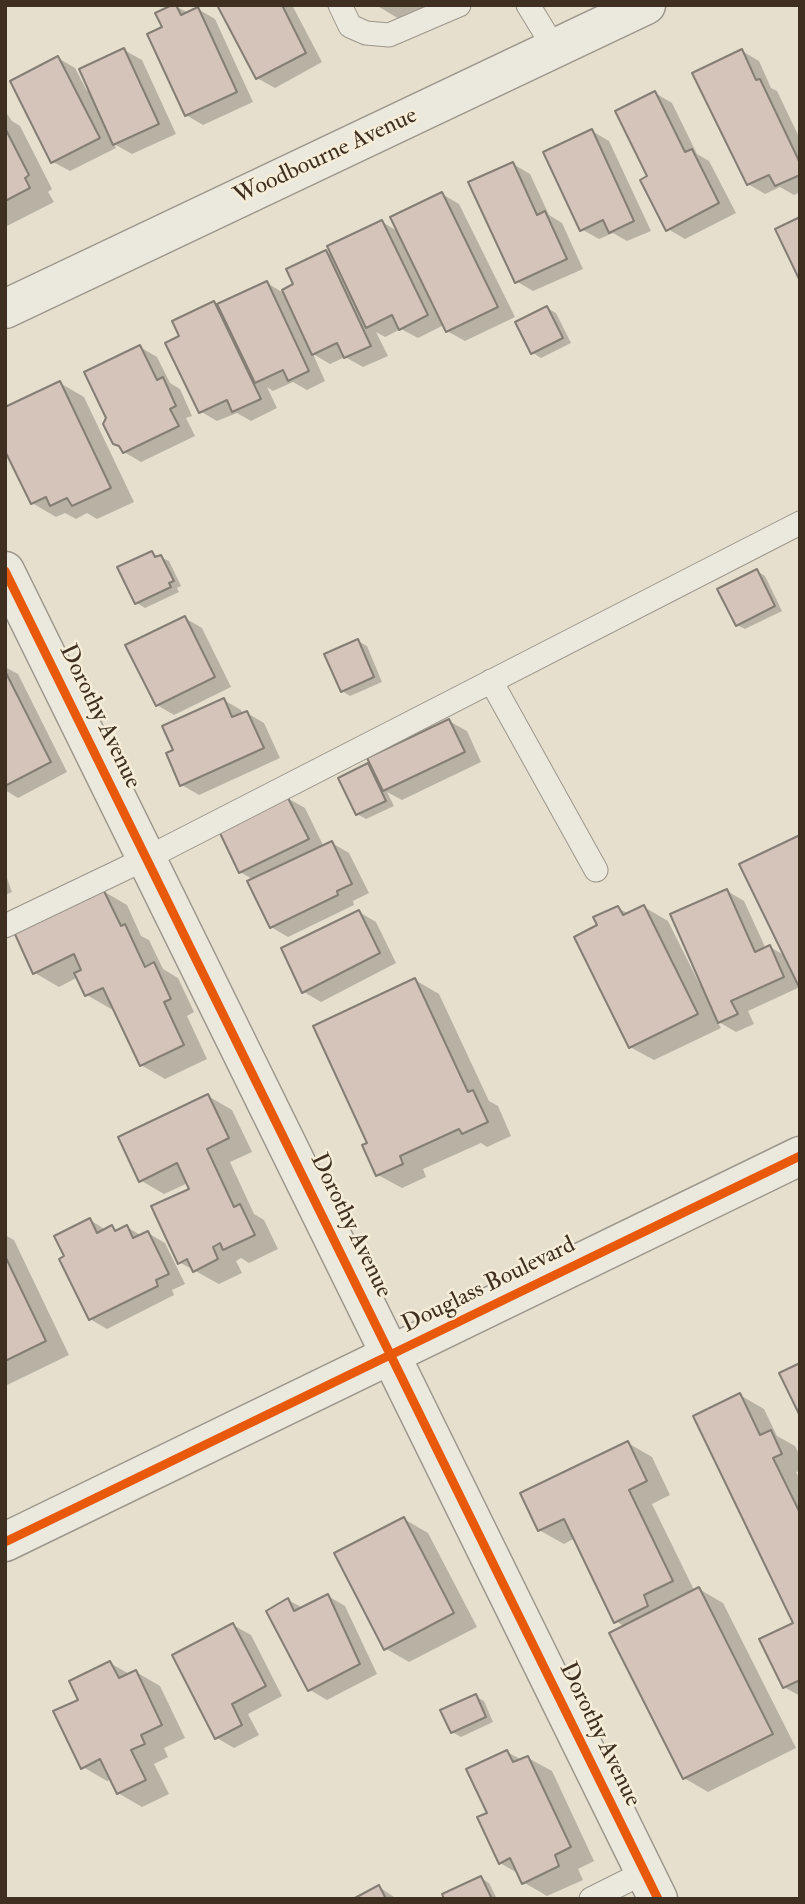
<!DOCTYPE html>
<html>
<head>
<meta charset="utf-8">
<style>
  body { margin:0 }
  #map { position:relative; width:805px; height:1904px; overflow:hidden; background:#e6dfce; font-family:"IM FELL Double Pica",serif }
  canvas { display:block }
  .frame { position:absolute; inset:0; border:7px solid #3e2f20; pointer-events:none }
</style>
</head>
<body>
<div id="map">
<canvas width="805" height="1904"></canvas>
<div class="frame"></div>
</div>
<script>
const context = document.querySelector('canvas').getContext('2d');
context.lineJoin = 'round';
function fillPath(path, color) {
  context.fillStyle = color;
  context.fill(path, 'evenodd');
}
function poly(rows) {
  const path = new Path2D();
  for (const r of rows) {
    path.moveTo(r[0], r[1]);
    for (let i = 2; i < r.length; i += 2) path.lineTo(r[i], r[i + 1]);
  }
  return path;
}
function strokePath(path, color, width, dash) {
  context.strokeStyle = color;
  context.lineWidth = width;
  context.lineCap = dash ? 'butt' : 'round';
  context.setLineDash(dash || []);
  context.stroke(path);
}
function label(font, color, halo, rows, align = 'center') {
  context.font = font + ' "IM FELL Double Pica",serif';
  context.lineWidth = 5;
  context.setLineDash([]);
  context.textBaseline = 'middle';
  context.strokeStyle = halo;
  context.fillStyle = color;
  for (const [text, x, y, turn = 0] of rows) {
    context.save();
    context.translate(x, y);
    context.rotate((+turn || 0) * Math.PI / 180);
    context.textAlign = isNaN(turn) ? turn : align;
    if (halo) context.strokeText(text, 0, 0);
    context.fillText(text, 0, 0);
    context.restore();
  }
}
fillPath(poly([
  [219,5,292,5,322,62,275,88,257,78],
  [376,5,458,5,422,23,405,14,410,23,404,22],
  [175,6,189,13,198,9,215,19,253,102,203,125,186,115,164,28],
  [124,50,142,60,176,134,132,154,114,144,116,148,70,171,53,162,58,58,75,68,87,91],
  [742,51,759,61,771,88,777,91,800,139,800,192,794,195,780,187,765,194,748,184],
  [655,93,672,103,697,154,709,161,736,213,685,239,668,229,649,176],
  [5,111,12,121,20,126,52,189,48,192,54,202,5,227],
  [592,131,609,141,651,231,627,241,613,233,599,239,581,229],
  [513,164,530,174,549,215,562,223,583,269,533,291,516,281],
  [442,194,459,204,515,317,465,341,447,331,444,325,418,338,401,329,385,337,376,332,388,356,363,367,345,357,330,364,313,354,325,381,307,390,293,382,273,391,267,387,277,408,251,421,237,413,217,421,200,411,182,337,214,303,218,306,267,283,282,292,295,285,326,252,334,256,382,222,399,232],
  [547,308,556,313,571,343,541,358,533,353],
  [140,347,157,357,170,383,180,389,192,416,186,418,195,436,141,462,124,452],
  [60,383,84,397,134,502,97,519,87,513,76,519,65,513,56,517,32,503],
  [152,553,169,561,181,586,177,588,179,592,145,608,137,603],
  [757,571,765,576,782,611,745,629,737,625],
  [185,618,202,628,231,687,174,715,157,705],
  [358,641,367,646,382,682,350,696,342,691],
  [5,667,18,674,67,772,18,798,5,790],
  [224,700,241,710,243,715,247,713,264,723,280,758,199,795,182,785,175,751],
  [449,721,467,731,481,762,402,800,387,792,394,806,366,819,357,814,368,765,374,768],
  [287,798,305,808,324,847,332,843,349,853,369,893,353,901,354,905,288,937,271,927,254,880,240,872],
  [5,873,12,892,5,895],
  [103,891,127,905,141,936,149,940,163,969,178,978,194,1012,187,1016,207,1059,165,1079,141,1065,114,1008,111,1009,87,995,78,977,59,987,35,973],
  [727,891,744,901,766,949,770,947,786,956,800,987,748,1011,754,1024,736,1032,717,1021,721,1028,654,1060,630,1047,599,926,618,908,629,914,644,907,668,921,700,985,703,984],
  [359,912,376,922,396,963,321,1002,304,992],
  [415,980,439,994,489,1101,498,1106,511,1136,487,1147,481,1143,423,1169,426,1177,402,1188,378,1175],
  [208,1096,232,1110,252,1152,230,1162,254,1214,264,1220,278,1249,249,1263,241,1258,236,1261,242,1273,219,1284,179,1262,191,1189,188,1183,164,1194,140,1180],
  [90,1220,106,1230,112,1227,119,1231,127,1227,142,1236,148,1233,165,1243,185,1284,172,1290,174,1295,107,1329,90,1319,66,1256],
  [5,1235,14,1240,69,1355,5,1386],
  [740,1395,764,1409,777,1436,795,1446,800,1456,800,1471,796,1472,800,1480,800,1696,784,1687,795,1624],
  [628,1443,652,1457,670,1495,652,1504,695,1592,699,1589,723,1603,796,1748,708,1792,684,1778,625,1627,616,1621,575,1538,564,1544,539,1530],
  [404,1519,428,1533,477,1627,409,1662,385,1648],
  [328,1596,345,1606,377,1674,327,1700,310,1690,269,1611,288,1600,303,1608],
  [233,1625,251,1635,282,1696,248,1714,259,1735,234,1748,217,1738],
  [110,1663,131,1675,136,1672,160,1686,185,1738,164,1748,168,1757,154,1764,169,1794,142,1807,118,1793,112,1779,107,1781,83,1767,80,1700],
  [475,1696,484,1701,493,1722,461,1737,452,1732],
  [507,1752,522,1760,528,1758,552,1771,594,1861,578,1869,583,1880,547,1896,523,1882,519,1874,500,1863,489,1814],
  [481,1878,489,1883,497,1899,446,1899],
  [379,1887,397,1899,357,1899]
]), '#0003');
const building = poly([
  [172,5,176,5,181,15,198,7,237,92,185,116,147,34,162,27,155,13,172,5],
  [217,5,282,5,306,53,256,79,217,5],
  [124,48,159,124,113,145,79,69,124,48],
  [742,49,756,80,760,79,800,163,800,175,775,186,769,175,747,185,692,73,742,49],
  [58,56,100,138,51,163,10,81,58,56],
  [655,91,685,152,692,149,719,203,666,231,640,180,647,176,615,111,655,91],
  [5,128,29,175,25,178,30,188,5,201,5,128],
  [592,129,634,221,609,233,603,220,580,231,543,152,592,129],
  [513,162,537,215,545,211,567,259,515,283,468,182,513,162],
  [442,192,498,307,446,332,390,217,442,192],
  [800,217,800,281,775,229,800,217],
  [382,220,428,315,399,330,392,315,366,328,327,246,382,220],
  [326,250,371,346,344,358,337,343,312,355,282,290,293,284,286,269,326,250],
  [267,281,309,371,288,381,283,370,255,383,217,304,267,281],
  [214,301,261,399,232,412,227,400,199,413,165,343,179,336,172,321,214,301],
  [547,306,563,338,531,354,515,322,547,306],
  [140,345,157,380,163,377,176,406,170,409,179,426,123,453,119,446,113,444,103,424,106,418,84,372,140,345],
  [60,381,111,488,72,506,67,498,50,506,46,497,31,504,5,451,5,407,60,381],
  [152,551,155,557,161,555,174,581,169,583,171,587,135,604,117,567,152,551],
  [757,569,775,606,736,626,717,589,757,569],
  [185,616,215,677,156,706,125,645,185,616],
  [358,639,374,677,341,692,324,654,358,639],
  [5,671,51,762,5,786,5,671],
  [224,698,232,717,247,711,264,748,180,786,166,753,173,750,162,726,224,698],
  [449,719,465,752,383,791,367,758,449,719],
  [368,763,386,801,356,815,338,778,368,763],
  [287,796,309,839,239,873,218,829,287,796],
  [800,835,800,989,739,864,800,835],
  [332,841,352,884,337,891,338,895,270,928,247,881,332,841],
  [103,889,121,926,125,924,145,967,154,962,171,999,164,1002,184,1045,140,1066,103,988,85,996,74,973,81,970,74,954,33,974,14,932,103,889],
  [727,889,755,952,770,945,784,977,731,1001,738,1014,718,1023,670,914,727,889],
  [644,905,698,1014,629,1048,574,937,597,925,593,917,618,906,623,915,644,905],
  [359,910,380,953,302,993,281,948,359,910],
  [415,978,468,1092,473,1090,488,1122,462,1134,459,1129,400,1156,403,1164,376,1176,362,1145,367,1143,313,1026,415,978],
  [208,1094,229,1138,207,1149,234,1207,240,1204,255,1235,223,1250,220,1243,213,1247,218,1259,193,1272,187,1259,178,1264,151,1206,189,1189,177,1163,139,1182,118,1137,208,1094],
  [90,1218,97,1233,112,1225,115,1231,127,1225,133,1238,148,1231,169,1274,156,1280,158,1286,89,1320,59,1259,64,1256,54,1236,90,1218],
  [5,1256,46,1341,5,1361,5,1256],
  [800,1363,800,1416,779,1373,800,1363],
  [740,1393,760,1435,771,1430,782,1454,773,1458,800,1513,800,1680,783,1688,759,1639,793,1623,693,1416,740,1393],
  [628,1441,647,1481,629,1490,673,1581,644,1595,648,1606,614,1623,564,1519,538,1531,520,1493,628,1441],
  [404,1517,454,1613,384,1650,334,1553,404,1517],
  [699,1587,773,1734,683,1779,609,1633,699,1587],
  [328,1594,360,1664,308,1691,266,1611,288,1598,294,1611,328,1594],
  [233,1623,266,1686,232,1704,242,1725,215,1739,172,1655,233,1623],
  [110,1661,119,1678,136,1670,162,1725,141,1735,145,1744,131,1750,146,1780,117,1794,100,1759,81,1769,53,1711,78,1700,69,1681,110,1661],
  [476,1694,486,1717,451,1733,440,1710,476,1694],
  [507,1750,513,1762,528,1756,571,1847,555,1855,559,1866,522,1884,510,1858,499,1864,477,1817,487,1813,466,1769,507,1750],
  [481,1876,492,1899,444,1899,442,1894,481,1876],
  [379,1885,386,1899,353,1899,379,1885]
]);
fillPath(building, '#d4c4ba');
strokePath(building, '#847e74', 2);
const service = poly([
  [340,5,350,26,366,33,389,35,459,5],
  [528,5,555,49],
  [491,681,596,870],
  [5,926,147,858,800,523],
  [591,1899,645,1872]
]);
const minor = poly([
  [5,309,646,5],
  [5,571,658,1899],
  [5,1542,800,1156]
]);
strokePath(service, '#9c968b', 25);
strokePath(minor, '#9c968b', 41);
strokePath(service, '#ebe8de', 23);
strokePath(minor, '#ebe8de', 38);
strokePath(poly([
  [5,571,658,1899],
  [5,1542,800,1156]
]), '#e8590c', 9);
label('24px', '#3e2f20', '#f5edd8', [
  ["Woodbourne Avenue",326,157,-25],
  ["Dorothy Avenue",99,717,64],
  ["Dorothy Avenue",350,1226,64],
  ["Douglass Boulevard",489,1286,-26],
  ["Dorothy Avenue",599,1735,64]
]);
</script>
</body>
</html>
